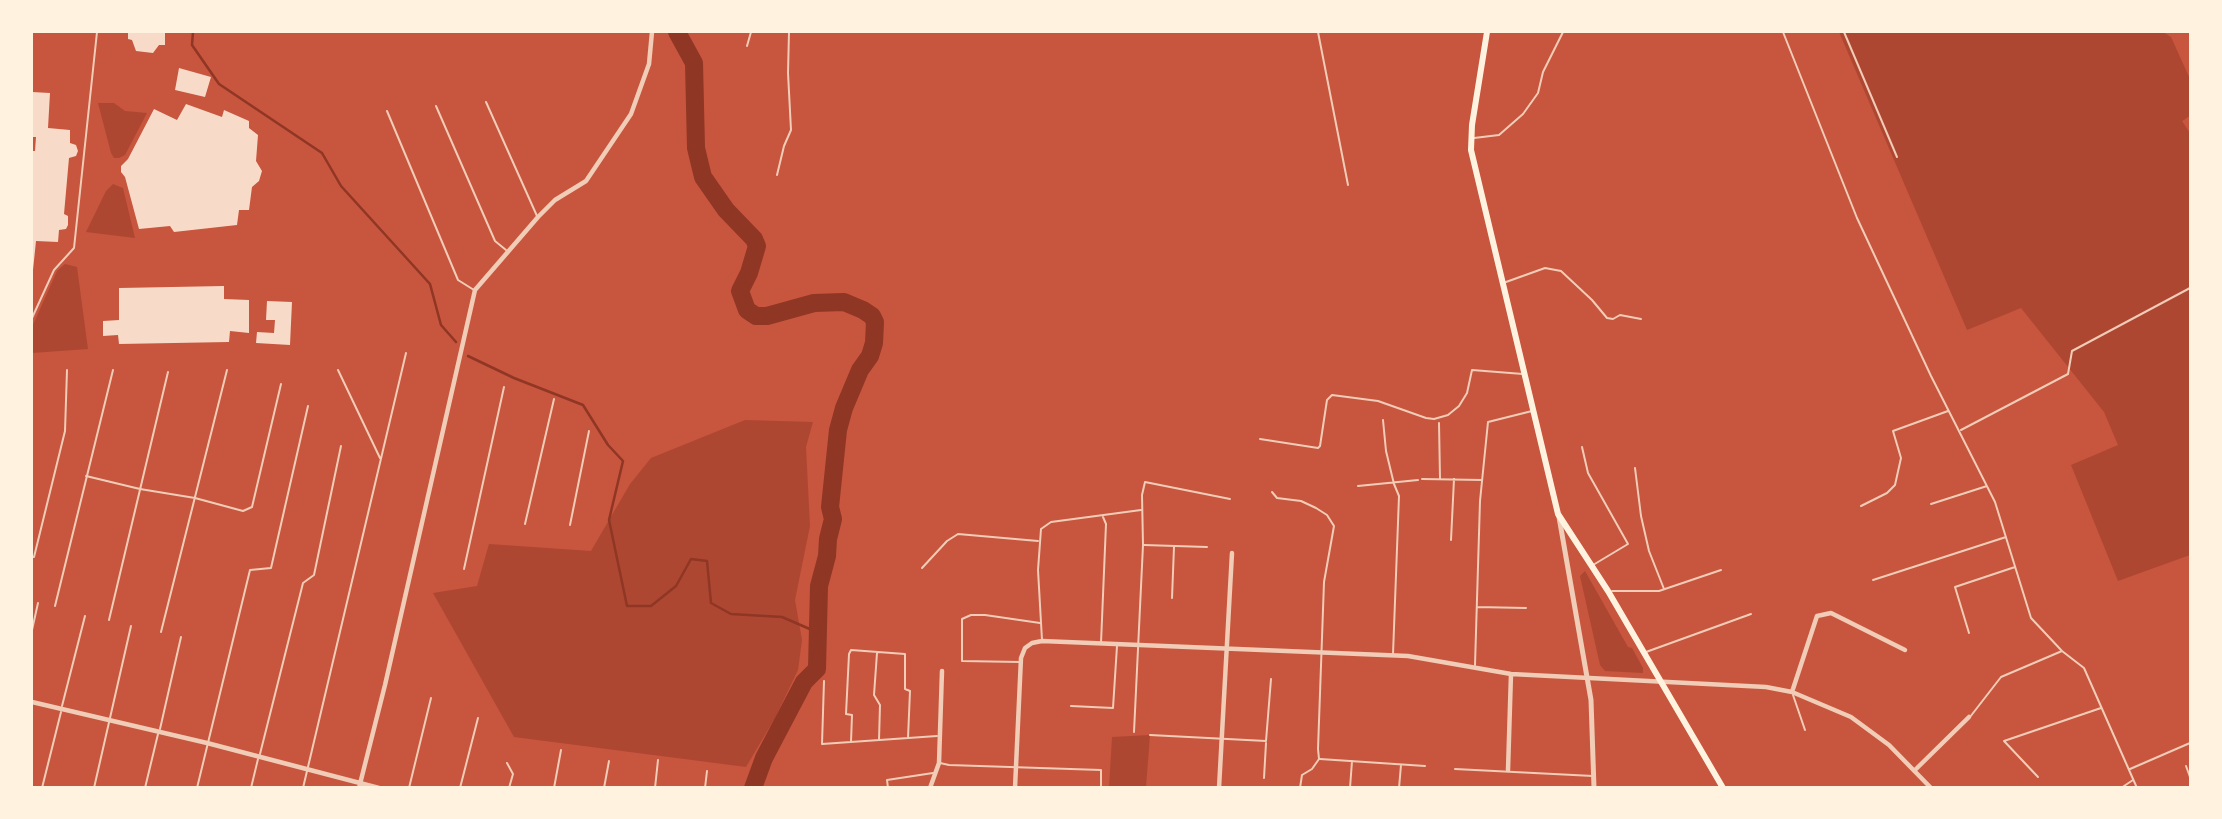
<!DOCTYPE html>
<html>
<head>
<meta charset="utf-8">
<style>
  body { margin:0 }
  #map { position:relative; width:2222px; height:819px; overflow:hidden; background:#c8553d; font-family:"Roboto Condensed",sans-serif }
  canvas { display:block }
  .frame { position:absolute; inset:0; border:33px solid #fff3e0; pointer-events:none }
</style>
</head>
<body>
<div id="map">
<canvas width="2222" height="819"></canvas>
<div class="frame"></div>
</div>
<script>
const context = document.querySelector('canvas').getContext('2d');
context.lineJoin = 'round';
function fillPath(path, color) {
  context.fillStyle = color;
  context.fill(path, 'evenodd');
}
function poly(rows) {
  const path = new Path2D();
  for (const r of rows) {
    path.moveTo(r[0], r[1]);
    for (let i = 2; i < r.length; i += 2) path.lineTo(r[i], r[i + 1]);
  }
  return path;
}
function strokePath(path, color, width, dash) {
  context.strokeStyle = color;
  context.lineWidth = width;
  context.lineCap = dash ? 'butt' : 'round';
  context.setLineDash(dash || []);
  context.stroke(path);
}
fillPath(poly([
  [1839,32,2163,32,2171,37,2190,79,2190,116,2182,121,2190,133,2190,555,2118,581,2071,465,2118,445,2104,412,2021,308,1967,330],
  [98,103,114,103,125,111,147,113,125,155,119,158,114,158,111,153],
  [113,184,123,188,135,238,86,232,106,191],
  [65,264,77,267,88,349,32,353,32,327,57,271],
  [745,420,813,422,806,447,810,526,795,600,802,640,798,670,775,718,746,767,514,737,433,593,477,586,489,544,591,551,630,484,651,458],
  [1585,571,1628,647,1632,648,1643,668,1643,673,1605,671,1600,665,1580,576],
  [1150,735,1146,787,1109,788,1112,737]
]), '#ae4732');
strokePath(poly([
  [193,32,192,45,219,84,322,153,341,186,430,284,441,325,456,342],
  [468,356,514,378,583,405,608,445,623,461,609,520,627,606,651,606,676,586,691,559,707,561,711,603,731,614,782,617,819,633]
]), '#8f3625', 2.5);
strokePath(poly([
  [677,32,694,63,696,148,703,177,726,210,754,239,757,246,749,273,740,291,747,310,756,316,767,316,814,303,844,302,863,310,872,316,875,322,874,343,870,356,860,370,844,408,838,430,830,507,833,519,828,539,827,556,819,586,817,669,804,682,764,758,753,788]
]), '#8f3625', 18);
fillPath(poly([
  [128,32,165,32,165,45,159,45,153,53,136,51,132,40,128,39],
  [179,68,211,77,205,97,175,90],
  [32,92,50,93,48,128,70,130,70,143,76,145,78,151,76,156,69,158,64,214,68,216,68,225,66,229,59,230,58,242,36,241,33,270,32,151,35,151,36,137,32,137],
  [186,104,222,117,224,110,249,121,249,128,258,135,256,161,262,171,259,181,252,187,249,210,239,210,237,225,174,232,170,226,139,229,125,177,121,172,121,166,128,159,154,109,177,120],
  [224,286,224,299,249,300,249,333,230,331,229,342,119,344,118,335,103,336,103,321,119,320,119,288],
  [267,301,292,302,290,345,256,343,257,332,274,333,275,320,266,320]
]), '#f7dbc8');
strokePath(poly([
  [1318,32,1348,185],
  [1783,32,1857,218,1931,376,1995,502,2031,618,2062,651,2084,668,2137,788],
  [1844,32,1897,157],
  [747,46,751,32],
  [486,102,537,216],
  [436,106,495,241,506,250],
  [387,111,458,280,474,290],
  [1474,138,1499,135,1523,114,1538,93,1543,72,1563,32],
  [777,175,784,146,791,130,788,73,789,32],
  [1506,282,1545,268,1561,271,1592,300,1607,318,1613,319,1620,315,1641,319],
  [32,318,54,270,74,248,97,32],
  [338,370,380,458],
  [1383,420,1386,451,1394,484,1399,496,1393,654],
  [1439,423,1440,478],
  [1961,430,2068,374,2072,351,2190,288],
  [1260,439,1318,448,1320,446,1327,400,1332,395,1378,401,1426,418,1434,419,1448,415,1459,406,1467,393,1472,370,1523,374],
  [1582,447,1588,473,1628,544,1593,565],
  [1635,468,1641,516,1649,551,1664,589],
  [86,476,140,489,195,498,243,511,252,507,281,384],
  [1422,479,1482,480],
  [1358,486,1418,480],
  [1272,492,1277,498,1301,501,1316,508,1327,515,1334,526,1324,582,1318,749,1319,759,1312,769,1302,775,1300,788],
  [1931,504,1987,486],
  [1861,506,1887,493,1895,485,1901,458,1893,431,1948,411],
  [525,524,554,399],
  [570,525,589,431],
  [1451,540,1454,479],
  [1144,545,1207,547],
  [32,557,34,557,65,431,67,370],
  [922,568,947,541,958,534,1038,541],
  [464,569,504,387],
  [1873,580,2006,537],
  [1612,591,1659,591,1721,570],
  [1172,598,1174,547],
  [55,606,113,370],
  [1477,607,1526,608],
  [109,620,168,372],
  [32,630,38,603],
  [161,632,227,370],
  [1969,633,1955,587,2015,567],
  [1042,640,1038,570,1041,529,1051,522,1141,510],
  [1101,643,1106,524,1103,517],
  [1646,652,1751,614],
  [877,653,874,695,880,705,879,740],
  [1020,662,962,661,962,619,971,615,985,615,1040,623],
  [1475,665,1480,501,1488,422,1532,411],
  [824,681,822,744,937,736],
  [1793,695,1805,730],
  [62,706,85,616],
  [1071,706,1113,708,1117,646],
  [1970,717,2001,677,2062,651],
  [160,729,181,637],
  [1134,732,1143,545,1142,495,1145,482,1230,499],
  [1150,735,1266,741,1271,679],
  [851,742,852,715,846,714,849,654,851,650,905,654,905,689,910,691,908,738],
  [260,754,303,583,314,575,341,446],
  [1320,759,1425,766],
  [507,763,513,774,509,788],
  [940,763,949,765,1101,770,1101,788],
  [2186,766,2190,777],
  [1455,769,1593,776],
  [2130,769,2190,743],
  [2038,777,2004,741,2101,708],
  [1264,778,1266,743],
  [42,788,61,712],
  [94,788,131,626],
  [145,788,158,734],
  [197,788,250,570,271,568,308,406],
  [251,788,258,759],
  [303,788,406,353],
  [409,788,431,698],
  [460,788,478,718],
  [554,788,561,750],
  [604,788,609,761],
  [655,788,658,760],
  [705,788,707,771],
  [888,788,887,780,933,773],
  [1350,788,1352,761],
  [1399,788,1401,765],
  [2121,788,2133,780]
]), '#f1ccb7', 2);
strokePath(poly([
  [1792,692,1817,616,1831,613,1905,650],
  [32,702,207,743,379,788],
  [1508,770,1511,674],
  [1915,770,1969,717],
  [359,788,385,685,475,290,538,217,555,200,586,181,631,114,649,64,652,32],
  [930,788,939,763,942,671],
  [1015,788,1021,658,1025,648,1032,643,1042,641,1408,656,1511,674,1766,687,1792,692,1851,717,1889,745,1931,788],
  [1219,788,1232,553]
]), '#f1ccb7', 4.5);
strokePath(poly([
  [1559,517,1591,700,1594,788]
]), '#f1ccb7', 5);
strokePath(poly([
  [1487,32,1472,125,1471,150,1558,514,1608,591,1723,788]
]), '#fff3e0', 6);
</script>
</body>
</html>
